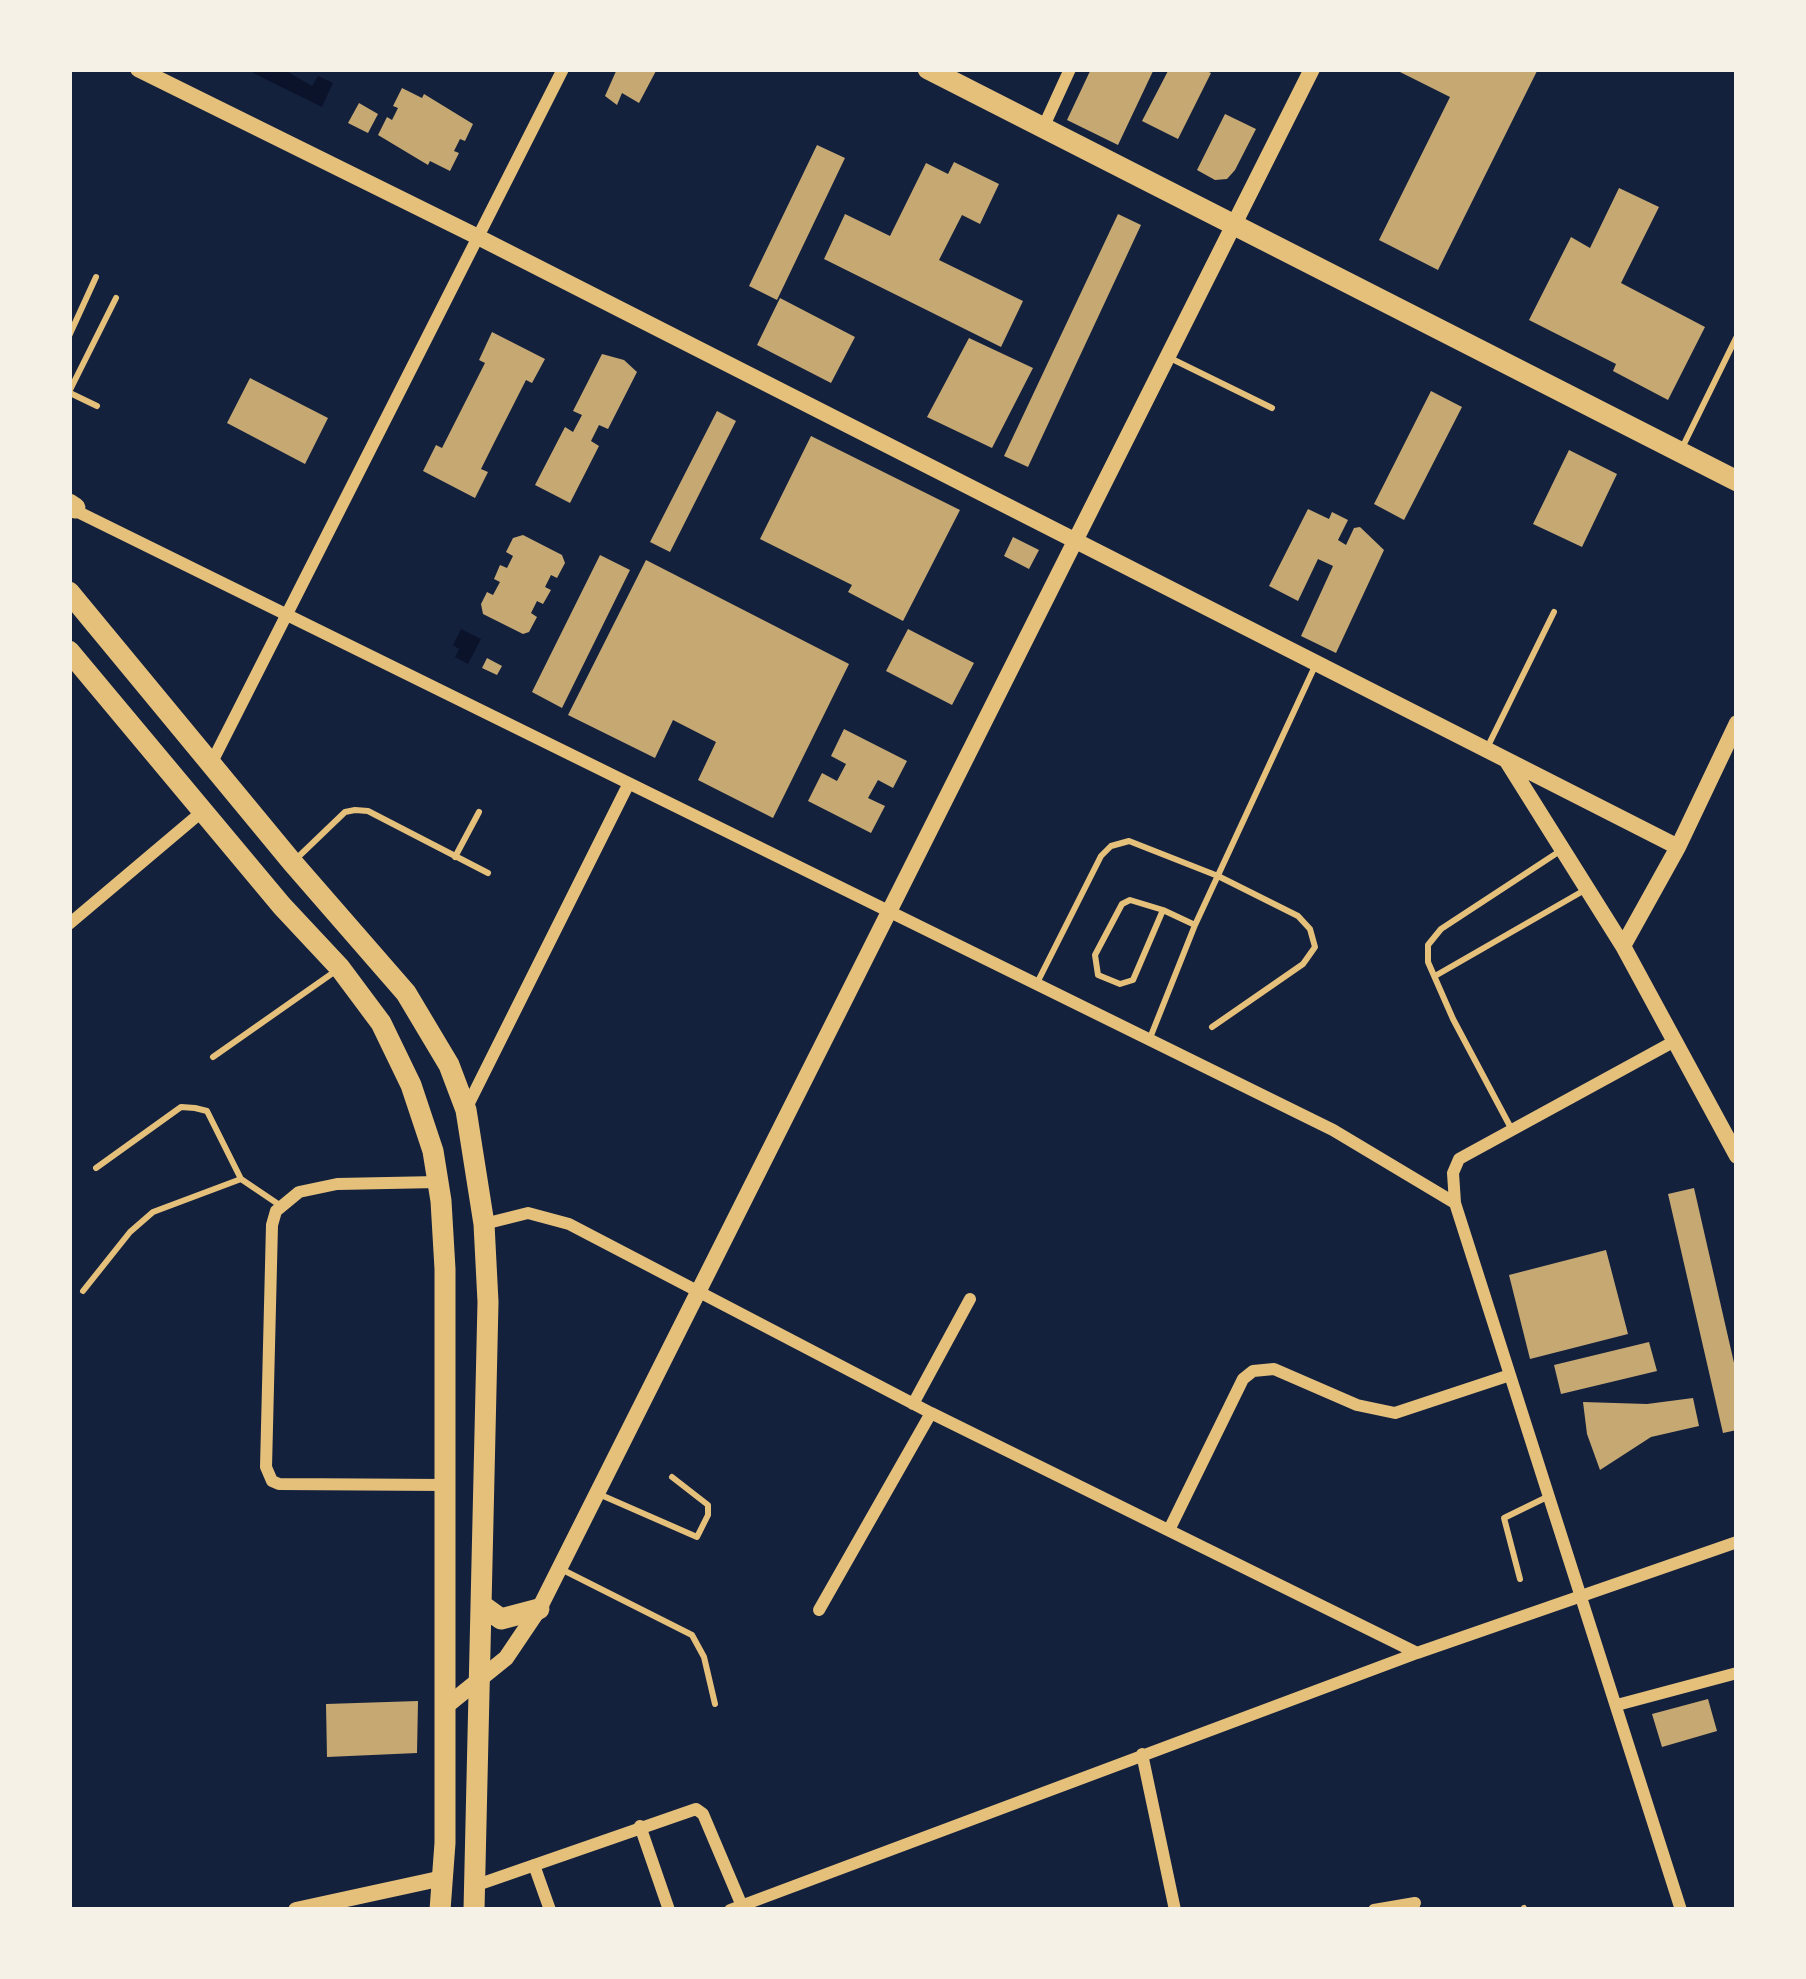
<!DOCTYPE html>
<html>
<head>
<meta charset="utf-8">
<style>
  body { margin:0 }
  #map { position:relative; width:1806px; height:1979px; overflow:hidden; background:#14213d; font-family:"Alegreya Sans",sans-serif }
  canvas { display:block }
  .frame { position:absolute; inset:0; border:72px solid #f6f1e7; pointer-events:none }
</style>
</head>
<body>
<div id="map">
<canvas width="1806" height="1979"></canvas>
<div class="frame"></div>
</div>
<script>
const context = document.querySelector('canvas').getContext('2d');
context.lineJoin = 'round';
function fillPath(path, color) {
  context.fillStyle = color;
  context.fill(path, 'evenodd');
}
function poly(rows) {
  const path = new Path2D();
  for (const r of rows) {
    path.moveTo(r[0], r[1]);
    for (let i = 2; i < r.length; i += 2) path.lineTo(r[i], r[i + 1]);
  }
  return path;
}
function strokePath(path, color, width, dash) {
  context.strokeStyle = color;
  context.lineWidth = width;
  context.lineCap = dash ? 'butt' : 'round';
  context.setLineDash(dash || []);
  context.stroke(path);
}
fillPath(poly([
  [255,69,283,69,312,86,318,76,333,83,322,107,253,73],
  [461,629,481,639,468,664,455,657,459,649,453,645]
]), '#0b132b');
fillPath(poly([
  [617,69,657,69,639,103,622,93,617,105,605,96],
  [1091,69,1154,69,1118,145,1067,120],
  [1169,69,1202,69,1211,73,1178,139,1142,121],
  [1394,69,1538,69,1438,270,1379,240,1450,97],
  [402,88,422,98,424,94,473,124,465,141,460,139,454,151,459,153,450,171,430,161,428,165,378,135,387,117,392,120,398,108,393,106],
  [359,103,378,114,368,133,348,123],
  [1225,114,1256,129,1235,170,1227,179,1215,180,1197,170],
  [817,145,845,158,777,300,749,286],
  [954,162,999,184,980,224,962,215,939,260,1023,301,1001,347,824,259,845,214,890,236,926,163,948,174],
  [1619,188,1659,207,1621,283,1705,327,1668,400,1613,371,1616,364,1529,320,1571,237,1590,248],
  [1118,214,1141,225,1028,467,1004,456],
  [780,298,855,337,831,383,757,345],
  [492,332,545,359,532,383,526,380,495,441,481,469,488,472,475,498,423,471,436,445,442,448,485,363,479,360],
  [969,338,1033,368,992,448,927,417],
  [602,354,624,360,637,372,608,429,599,425,591,441,599,446,570,503,535,485,565,427,573,432,582,415,573,411],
  [250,378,328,418,305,464,227,423],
  [1431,391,1462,407,1404,520,1374,504],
  [717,411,736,421,670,552,650,542],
  [811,436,960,510,903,621,848,592,852,585,760,539],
  [1569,450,1617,474,1582,547,1533,524],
  [1308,509,1329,519,1332,512,1348,520,1338,540,1346,545,1354,528,1360,527,1384,550,1336,653,1301,636,1333,566,1318,559,1298,601,1269,586],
  [523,535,562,555,565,563,557,578,551,575,545,587,551,590,543,604,537,601,531,613,537,617,529,632,523,634,483,614,481,604,487,592,493,595,500,582,494,579,500,565,507,568,513,556,506,552,513,538],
  [1013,537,1039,550,1029,569,1004,556],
  [600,555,630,570,562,708,532,692],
  [646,560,849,664,773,818,698,780,716,742,673,720,655,758,568,715],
  [908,629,974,663,952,705,886,671],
  [487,658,502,666,497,675,482,668],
  [844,729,907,761,893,788,878,780,868,798,885,806,871,833,808,801,822,773,837,781,846,764,831,756],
  [1694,1188,1737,1376,1737,1430,1723,1433,1668,1194],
  [1606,1250,1628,1334,1530,1359,1509,1275],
  [1649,1342,1657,1371,1561,1394,1554,1365],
  [1693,1398,1699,1426,1651,1437,1600,1470,1587,1434,1583,1402,1647,1404],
  [1708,1699,1717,1731,1662,1747,1652,1714],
  [418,1701,417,1753,327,1757,326,1704]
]), '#c6a872');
strokePath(poly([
  [69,336,96,277],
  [1170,358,1272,408],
  [69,392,116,298],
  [70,393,97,406],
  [1683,446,1737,336],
  [1488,746,1554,612],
  [455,857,479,812],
  [295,860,345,812,355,810,368,811,488,873],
  [1163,910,1133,980,1120,984,1098,975,1095,955,1122,904,1130,900,1163,910,1195,925],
  [1435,976,1583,891],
  [1036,985,1101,856,1111,846,1129,841,1218,876,1298,916,1310,929,1315,947,1303,964,1212,1027],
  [1150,1038,1195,925,1315,666],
  [213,1057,337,970],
  [1512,1130,1453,1019,1428,962,1428,945,1441,929,1560,851],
  [96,1168,181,1107,195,1108,207,1111,241,1179,281,1206],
  [83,1291,130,1232,153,1212,241,1179],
  [601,1495,697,1537,708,1515,708,1505,672,1477],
  [563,1570,692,1635,704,1657,715,1704],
  [1520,1579,1504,1518,1549,1496],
  [1524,1908,1525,1910]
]), '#e5c07b', 6);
strokePath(poly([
  [1043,128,1070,69],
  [70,508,1333,1130,1455,1203],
  [212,762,563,69],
  [69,924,204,810],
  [1673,1042,1468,1154,1459,1159,1453,1173,1455,1203,1681,1910],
  [466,1109,628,785],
  [438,1182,337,1184,299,1192,276,1211,272,1225,266,1467,272,1481,279,1484,445,1485],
  [484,1224,528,1213,569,1224,931,1413,1417,1653],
  [913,1404,970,1299],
  [1169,1530,1243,1379,1253,1371,1274,1369,1357,1405,1395,1413,1510,1375],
  [819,1610,931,1413],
  [1617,1705,1737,1673],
  [1142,1754,1175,1910],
  [640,1826,669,1910],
  [534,1865,550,1910],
  [477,1885,696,1809,703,1814,742,1906],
  [730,1910,1417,1653,1737,1542],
  [1374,1910,1415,1903]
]), '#e5c07b', 12);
strokePath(poly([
  [138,69,478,237,1678,847],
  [1507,761,1623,946,1737,1156],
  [1623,946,1678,847,1737,723],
  [444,1708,506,1658,539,1609,1312,69],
  [296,1910,443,1878]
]), '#e5c07b', 16);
strokePath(poly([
  [928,69,1737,481],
  [69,504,75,508],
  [69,592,292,862,406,993,449,1065,466,1110,484,1224,488,1302,474,1910],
  [69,651,282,906,340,968,381,1023,411,1085,433,1151,441,1201,445,1269,445,1843,440,1910],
  [483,1606,501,1619,539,1609]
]), '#e5c07b', 21);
</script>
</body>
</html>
